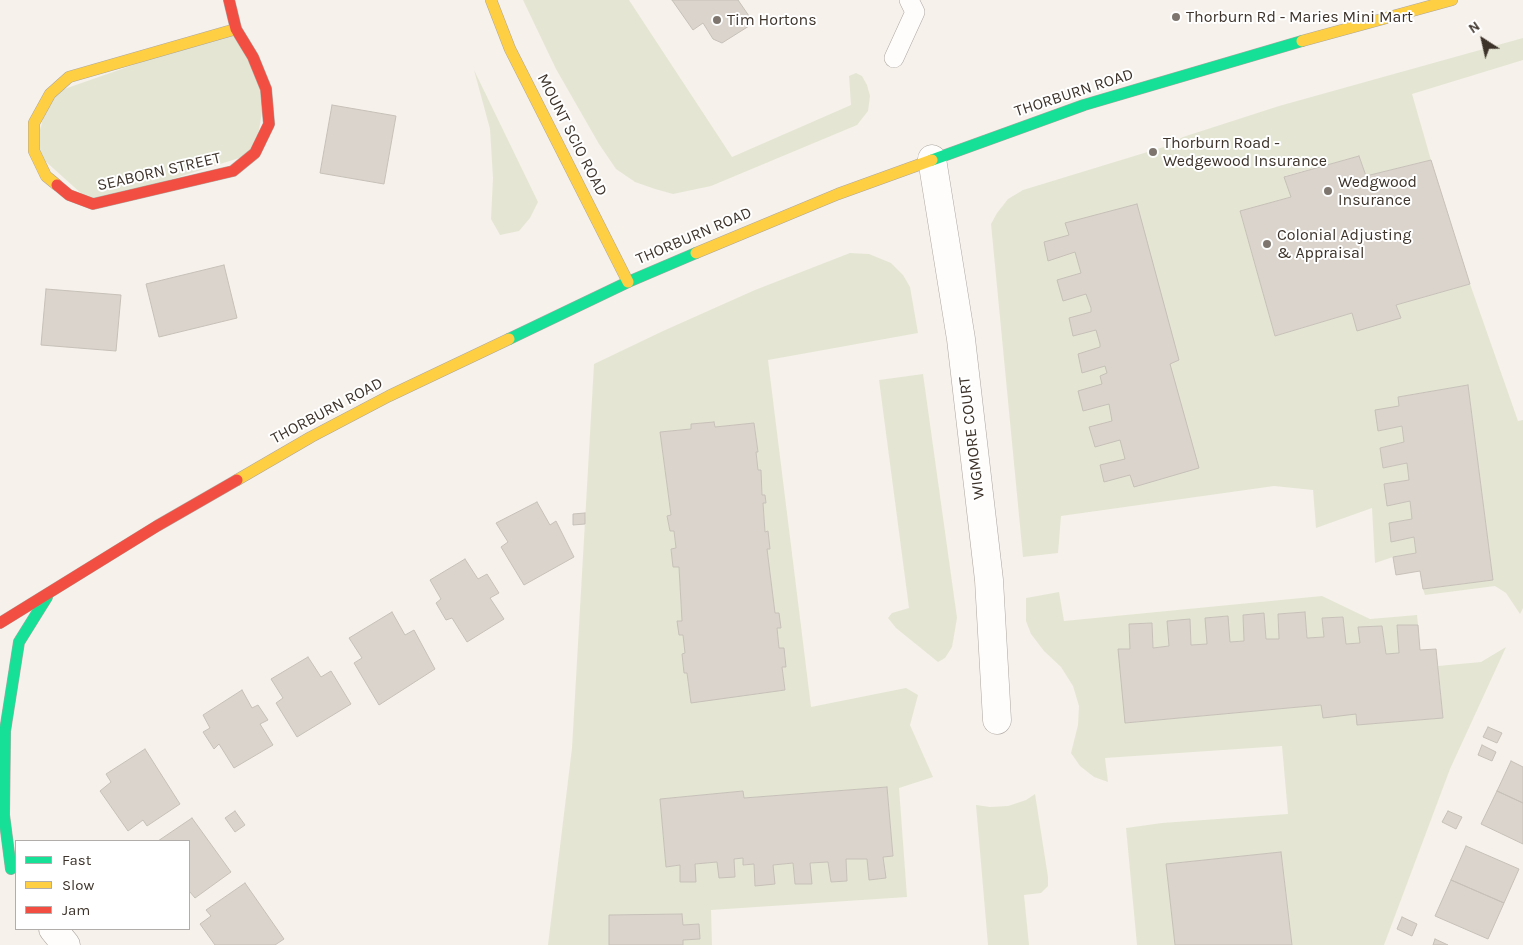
<!DOCTYPE html>
<html>
<head>
<meta charset="utf-8">
<style>
  body { margin:0 }
  #map { position:relative; width:1523px; height:945px; overflow:hidden; background:#f6f1eb; font-family:Karla,sans-serif }
  canvas { display:block }
  .legend { position:absolute; left:15px; top:840px; width:175px; height:90px; box-sizing:border-box; background:#fff; border:1px solid #b1adaa; margin:0; padding:6px 9px; list-style:none; font-size:15px; color:#3d332a }
  .legend li { display:flex; align-items:center; gap:10px; height:25px }
  .legend b { width:25px; border:1px solid #b1adaa }
  .north { position:absolute; left:1458px; top:15px; width:50px; height:50px; -webkit-text-stroke:4px #fff; paint-order:stroke; rotate:325deg; font-size:14px; font-weight:700; line-height:20px; text-align:center; color:#3d332a }
  .north::after { content:''; display:block; margin:auto; width:18px; height:22px; background:#3d332a; clip-path:polygon(50% 0,100% 100%,50% 72%,0 100%) }
</style>
</head>
<body>
<div id="map">
<canvas width="1523" height="945"></canvas>
<ul class="legend">
<li><b style="height:6px;background:#16e098"></b>Fast</li>
<li><b style="height:6px;background:#ffcf43"></b>Slow</li>
<li><b style="height:6px;background:#f24e42"></b>Jam</li>
</ul>
<div class="north">N</div>
</div>
<script>
const context = document.querySelector('canvas').getContext('2d');
context.lineJoin = 'round';
function fillPath(path, color) {
  context.fillStyle = color;
  context.fill(path, 'evenodd');
}
function poly(rows) {
  const path = new Path2D();
  for (const r of rows) {
    path.moveTo(r[0], r[1]);
    for (let i = 2; i < r.length; i += 2) path.lineTo(r[i], r[i + 1]);
  }
  return path;
}
function strokePath(path, color, width, dash) {
  context.strokeStyle = color;
  context.lineWidth = width;
  context.lineCap = dash ? 'butt' : 'round';
  context.setLineDash(dash || []);
  context.stroke(path);
}
function label(font, color, halo, rows, align = 'center') {
  context.font = font + ' Karla,sans-serif';
  context.lineWidth = 4;
  context.setLineDash([]);
  context.textBaseline = 'middle';
  context.strokeStyle = halo;
  context.fillStyle = color;
  for (const [text, x, y, turn = 0] of rows) {
    context.save();
    context.translate(x, y);
    context.rotate((+turn || 0) * Math.PI / 180);
    context.textAlign = isNaN(turn) ? turn : align;
    if (halo) context.strokeText(text, 0, 0);
    context.fillText(text, 0, 0);
    context.restore();
  }
}
fillPath(poly([
  [523,0,629,0,732,157,851,105,849,76,856,73,862,76,867,85,870,96,868,111,857,125,711,186,673,194,655,189,635,182,616,169,599,144,556,69],
  [236,29,266,89,255,153,93,204,34,151,50,94],
  [1523,38,1523,60,1412,94,1431,160,1366,176,1359,156,1285,176,1291,197,1240,212,1275,336,1352,313,1401,318,1396,305,1470,284,1518,421,1523,420,1523,608,1520,614,1506,593,1495,586,1425,595,1423,589,1493,580,1468,385,1398,397,1399,406,1378,431,1402,426,1404,442,1380,448,1383,468,1407,463,1409,480,1385,484,1387,505,1410,501,1412,519,1389,523,1391,541,1414,537,1416,553,1393,557,1375,563,1372,508,1316,528,1313,490,1274,486,1061,516,1058,553,1023,557,991,224,997,213,1008,199,1023,190,1167,146,1183,137,1279,106],
  [474,70,538,202,530,218,519,231,500,235,491,219,493,178,490,129],
  [850,253,869,254,891,263,903,275,910,287,918,333,768,360,811,707,906,688,918,695,910,725,933,777,899,788,907,897,711,910,712,945,683,945,683,940,700,939,699,924,683,925,682,914,610,915,609,945,548,945,572,748,594,364,663,331,755,290],
  [714,422,715,427,754,423,758,451,756,452,758,470,761,470,762,495,765,495,766,503,763,503,765,531,768,531,770,549,767,549,775,613,781,628,777,628,779,648,784,648,785,667,782,667,785,690,691,702,687,673,684,673,682,654,685,653,683,635,679,635,678,621,682,621,679,567,673,567,671,549,676,548,674,531,670,531,667,516,671,515,660,432,691,429,692,424],
  [887,787,893,856,883,857,885,878,869,880,867,859,846,859,847,881,831,882,828,862,810,863,811,884,795,884,793,863,773,865,755,886,754,864,743,865,743,858,734,859,735,876,717,862,695,864,695,882,680,882,680,865,666,867,660,799,743,791,744,798],
  [923,374,957,618,952,647,945,658,938,662,896,628,888,618,892,613,909,608,879,380],
  [1059,592,1064,621,1322,596,1370,619,1417,615,1418,625,1397,625,1399,653,1386,654,1382,626,1358,627,1360,643,1346,644,1343,617,1322,618,1324,637,1307,638,1305,612,1278,614,1279,639,1266,639,1264,614,1243,615,1244,641,1230,642,1227,616,1206,618,1207,644,1191,645,1190,620,1168,621,1169,646,1153,648,1152,623,1129,624,1130,649,1125,723,1321,705,1356,714,1358,725,1443,718,1438,666,1481,662,1506,647,1450,769,1384,945,1292,945,1281,852,1167,864,1175,945,1137,945,1126,828,1162,823,1288,814,1282,746,1105,758,1108,782,1094,777,1080,766,1071,753,1078,725,1079,706,1073,686,1061,667,1044,651,1031,634,1026,621,1026,598],
  [1035,794,1048,877,1048,886,1041,893,1024,895,1029,945,988,945,976,805,990,807,1008,806,1026,800]
]), '#e4e6d3');
const building = poly([
  [672,0,738,0,749,16,749,26,722,43,713,39,703,23,693,30,672,0],
  [332,105,396,116,384,184,320,173,332,105],
  [1359,156,1366,176,1431,160,1470,284,1396,305,1401,318,1357,331,1352,313,1275,336,1240,211,1291,197,1284,177,1359,156],
  [1137,204,1179,360,1170,364,1199,468,1134,487,1130,475,1104,482,1100,465,1125,459,1120,440,1095,447,1089,427,1112,421,1109,404,1083,411,1078,391,1102,384,1100,376,1107,373,1105,366,1082,373,1078,354,1100,347,1100,344,1096,330,1073,336,1069,318,1091,312,1091,308,1086,294,1063,301,1057,280,1081,273,1075,252,1048,261,1044,242,1069,235,1065,223,1137,204],
  [224,265,237,318,159,337,146,284,224,265],
  [46,289,121,295,116,351,41,345,46,289],
  [1468,385,1493,580,1423,589,1420,571,1396,575,1393,557,1416,553,1414,537,1391,542,1389,523,1412,519,1410,501,1387,506,1384,484,1409,480,1407,463,1383,468,1380,448,1404,442,1402,426,1378,431,1375,410,1399,406,1398,397,1468,385],
  [714,422,715,427,754,423,758,452,756,452,758,470,761,470,762,495,765,495,766,503,763,503,765,532,768,531,770,549,767,549,775,613,779,613,781,628,777,628,779,648,784,648,786,667,782,667,785,690,691,703,687,673,684,673,682,654,685,653,683,635,679,635,677,621,682,621,679,567,673,567,671,549,676,548,674,531,670,531,667,516,671,515,660,432,691,429,691,424,714,422],
  [537,502,550,525,556,521,574,557,524,585,501,547,508,542,496,523,537,502],
  [585,513,585,524,573,525,573,514,585,513],
  [465,559,478,579,487,574,499,593,490,598,504,619,467,642,452,618,446,620,436,603,441,599,430,580,465,559],
  [392,612,405,635,414,630,435,669,379,705,354,663,362,658,349,638,392,612],
  [1305,612,1307,638,1324,637,1322,618,1343,617,1346,644,1360,643,1358,627,1382,626,1386,654,1399,653,1397,625,1418,625,1420,650,1436,649,1443,718,1357,725,1356,714,1323,718,1321,705,1125,723,1118,649,1130,649,1129,624,1152,623,1153,648,1169,646,1167,621,1190,619,1191,645,1207,644,1205,618,1228,616,1230,642,1244,641,1243,615,1264,613,1266,639,1279,639,1278,614,1305,612],
  [308,657,321,677,331,671,351,704,297,737,276,703,283,698,271,679,308,657],
  [242,690,252,708,258,705,268,720,260,724,273,745,234,768,219,744,214,749,203,732,210,728,203,715,242,690],
  [1488,727,1502,733,1497,743,1483,737,1488,727],
  [1482,745,1496,752,1492,761,1478,755,1482,745],
  [145,749,180,804,147,826,143,820,128,831,100,791,111,782,106,774,145,749],
  [1511,761,1523,767,1523,803,1497,791,1511,761],
  [887,787,893,856,883,857,886,878,869,880,867,859,846,859,847,881,831,882,828,862,810,863,812,884,795,884,793,863,773,865,775,884,755,886,754,864,743,865,743,858,734,859,735,877,719,878,717,862,695,864,696,882,680,882,680,865,666,867,660,799,743,791,744,798,887,787],
  [1497,791,1523,803,1523,844,1481,824,1497,791],
  [235,811,245,825,235,832,225,818,235,811],
  [1448,811,1462,817,1456,829,1442,822,1448,811],
  [192,818,231,872,195,898,190,892,189,893,189,841,158,841,192,818],
  [1466,846,1519,869,1504,903,1451,880,1466,846],
  [1281,852,1292,945,1175,945,1166,864,1281,852],
  [1451,880,1504,903,1488,939,1435,916,1451,880],
  [245,883,284,939,275,945,215,945,200,924,211,916,206,910,245,883],
  [682,914,683,925,699,924,700,939,683,940,683,945,609,945,609,915,682,914],
  [1402,917,1417,924,1412,936,1397,929,1402,917],
  [1435,939,1448,945,1433,945,1435,939]
]);
fillPath(building, '#dad4cc');
strokePath(building, '#c6c0b8', 1);
const lane = poly([
  [894,58,915,12,909,0]
]);
const street = poly([
  [932,159,961,339,989,580,997,720],
  [53,929,66,945]
]);
const fast = poly([
  [932,160,1084,105,1302,41],
  [509,339,628,282,696,253],
  [11,869,4,815,5,731,19,642,47,597]
]);
const slow = poly([
  [491,0,510,49,628,282],
  [1302,41,1452,0],
  [57,185,46,176,34,151,34,123,50,94,69,77,236,29],
  [696,253,838,194,932,160],
  [237,480,311,437,389,396,509,339]
]);
const jam = poly([
  [57,185,69,195,93,204,233,171,255,153,269,124,266,89,253,57,236,29,229,0],
  [0,623,157,526,237,480]
]);
strokePath(lane, '#aca69f', 20);
strokePath(street, '#aca69f', 29);
strokePath(fast, '#aca69f', 12);
strokePath(slow, '#aca69f', 12);
strokePath(jam, '#aca69f', 12);
strokePath(lane, '#fefdfc', 19);
strokePath(street, '#fefdfc', 28);
strokePath(fast, '#16e098', 11);
strokePath(slow, '#ffcf43', 11);
strokePath(jam, '#f24e42', 11);
for (const [x, y, r, color] of [
  [1176,17,5,"#7e766e"],
  [717,20,5,"#7e766e"],
  [1153,152,5,"#7e766e"],
  [1328,191,5,"#7e766e"],
  [1267,244,5,"#7e766e"]
]) {
  const dot = new Path2D();
  dot.arc(x, y, r, 0, 2 * Math.PI);
  context.fillStyle = color;
  context.fill(dot);
  strokePath(dot, '#fff', 2);
}
label('16px', '#3d332a', '#fff', [
  ["Thorburn Rd - Maries Mini Mart",1186,17],
  ["Tim Hortons",727,20],
  ["Thorburn Road -",1163,143],
  ["Wedgewood Insurance",1163,161],
  ["Wedgwood",1338,182],
  ["Insurance",1338,200],
  ["Colonial Adjusting",1277,235],
  ["& Appraisal",1277,253]
], 'left');
label('16px', '#3d332a', '#fff', [
  ["THORBURN ROAD",1074,93,-18],
  ["MOUNT SCIO ROAD",572,135,63],
  ["SEABORN STREET",159,172,-13],
  ["THORBURN ROAD",694,236,-23],
  ["THORBURN ROAD",327,411,-28],
  ["WIGMORE COURT",972,438,-97]
]);
</script>
</body>
</html>
